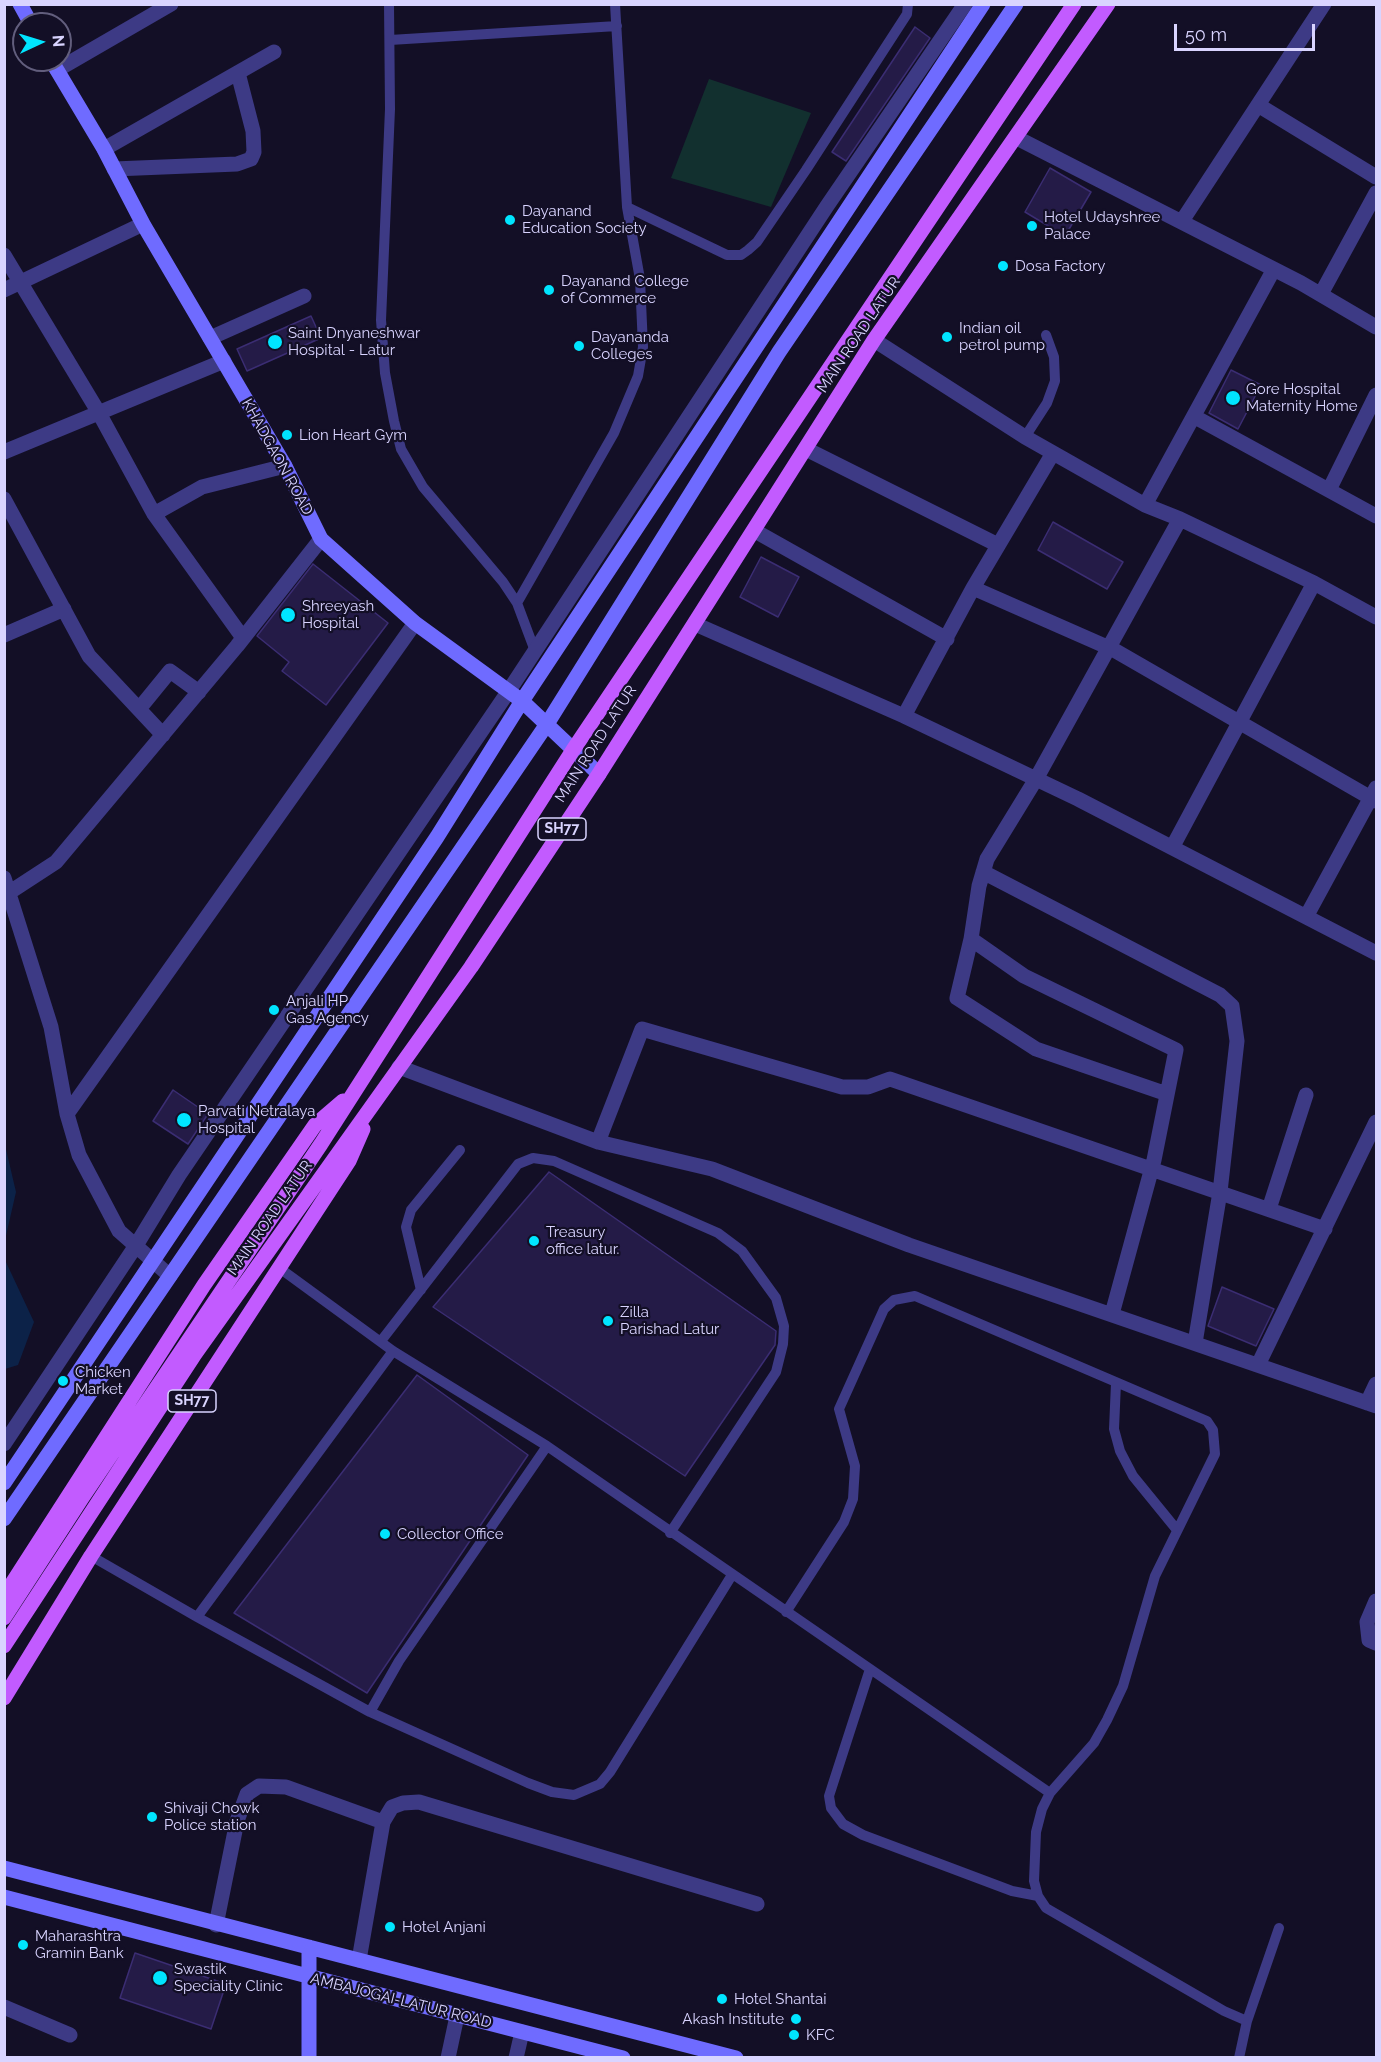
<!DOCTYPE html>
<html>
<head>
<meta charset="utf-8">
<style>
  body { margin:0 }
  #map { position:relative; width:1381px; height:2062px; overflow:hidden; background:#130f26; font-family:Raleway,sans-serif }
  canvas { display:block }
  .frame { position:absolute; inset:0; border:6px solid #d9d4ff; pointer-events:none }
  .north { position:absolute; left:12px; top:12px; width:60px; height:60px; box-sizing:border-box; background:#130f26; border:2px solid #625e7d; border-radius:50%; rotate:86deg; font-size:16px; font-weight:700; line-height:24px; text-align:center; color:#d9d4ff }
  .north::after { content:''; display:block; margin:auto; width:21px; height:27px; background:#00e5ff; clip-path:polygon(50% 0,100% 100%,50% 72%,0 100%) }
  .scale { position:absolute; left:1174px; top:24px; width:141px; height:27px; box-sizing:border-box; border:3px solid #d9d4ff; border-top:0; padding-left:8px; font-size:18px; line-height:21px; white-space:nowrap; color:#d9d4ff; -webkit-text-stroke:4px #130f26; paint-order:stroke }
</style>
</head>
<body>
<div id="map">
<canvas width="1381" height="2062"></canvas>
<div class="frame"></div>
<div class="north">N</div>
<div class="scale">50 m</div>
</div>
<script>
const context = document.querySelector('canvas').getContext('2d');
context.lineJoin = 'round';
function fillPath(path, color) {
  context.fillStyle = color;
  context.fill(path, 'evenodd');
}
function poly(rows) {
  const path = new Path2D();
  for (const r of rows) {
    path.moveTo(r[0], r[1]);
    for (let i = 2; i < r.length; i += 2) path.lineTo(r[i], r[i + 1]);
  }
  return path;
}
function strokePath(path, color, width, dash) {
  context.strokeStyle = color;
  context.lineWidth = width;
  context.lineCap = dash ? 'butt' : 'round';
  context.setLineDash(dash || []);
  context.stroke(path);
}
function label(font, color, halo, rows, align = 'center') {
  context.font = font + ' Raleway,sans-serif';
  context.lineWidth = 4.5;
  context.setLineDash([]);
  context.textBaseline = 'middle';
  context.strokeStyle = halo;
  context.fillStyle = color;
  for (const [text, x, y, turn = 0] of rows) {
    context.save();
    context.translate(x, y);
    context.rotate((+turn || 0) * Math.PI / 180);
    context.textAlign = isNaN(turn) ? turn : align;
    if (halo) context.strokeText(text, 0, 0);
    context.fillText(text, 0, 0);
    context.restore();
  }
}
fillPath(poly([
  [709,79,811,113,771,207,671,178]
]), '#12302f');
fillPath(poly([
  [5,1145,16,1192,5,1240,4,1145],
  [5,1260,34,1322,18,1365,5,1369]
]), '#0c2248');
const building = poly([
  [915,27,930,38,846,161,832,152,915,27],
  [1050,168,1091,192,1065,236,1025,212,1050,168],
  [311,316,321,338,247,371,237,349,311,316],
  [1231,370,1261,385,1238,429,1209,413,1231,370],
  [1053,522,1123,562,1107,589,1038,550,1053,522],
  [761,557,799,577,778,617,740,597,761,557],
  [313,564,388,623,326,705,282,671,289,662,257,636,313,564],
  [173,1090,208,1114,188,1144,153,1121,173,1090],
  [549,1172,776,1331,775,1345,685,1476,433,1307,549,1172],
  [1222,1287,1274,1309,1256,1346,1208,1326,1222,1287],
  [417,1375,528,1455,367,1693,234,1613,417,1375],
  [135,1953,226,1984,211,2029,120,1998,135,1953]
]);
fillPath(building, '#241b47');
strokePath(building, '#3b2d73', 1.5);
strokePath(poly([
  [389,4,390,109,381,320,385,373,394,421,401,449,423,487,503,582,517,603,535,651],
  [390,40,617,26],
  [627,207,727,255,741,255,748,250,757,242,806,170,907,14,908,4],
  [1025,437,1047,403,1055,381,1054,357,1046,335],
  [517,603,614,433,638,376,643,347,640,279,627,207,615,4],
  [278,1267,393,1351,547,1446,1050,1793],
  [421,1290,406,1227,411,1210,460,1150],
  [381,1341,518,1164,533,1158,554,1161,718,1233,742,1251,776,1298,784,1326,783,1344,776,1372,670,1533],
  [1116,1383,1114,1429,1120,1451,1133,1476,1177,1530],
  [91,1556,197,1617,370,1712,528,1783,552,1792,574,1795,600,1784,610,1772,732,1575],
  [786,1612,844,1522,853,1499,855,1466,839,1409,884,1309,894,1300,915,1296,1207,1421,1213,1430,1215,1454,1155,1576,1123,1686,1107,1720,1094,1743,1050,1793,1042,1809,1036,1832,1034,1881,1038,1896,1046,1908,1224,2011,1247,2021],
  [197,1617,393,1351],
  [870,1669,829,1796,831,1808,843,1824,863,1835,1012,1891,1038,1896],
  [370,1712,399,1661,547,1446],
  [1239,2058,1247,2021,1279,1928]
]), '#3d3a85', 10);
strokePath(poly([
  [57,70,171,4],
  [1258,105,1376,177],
  [1017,138,1301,283,1376,327],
  [104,149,274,52],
  [114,169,237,164,251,159,254,152,253,131,238,73],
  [1182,221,1324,4],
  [4,255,99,413,154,514,243,638],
  [4,290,143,224],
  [1321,294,1376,193],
  [210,338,304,296],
  [874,340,1025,437,1145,505,1180,519,1314,583,1376,617],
  [1195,417,1376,516],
  [806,449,998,545],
  [4,452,224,361],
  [1329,490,1376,395],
  [4,499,89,656,163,735],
  [1145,505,1274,269],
  [154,514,202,487,285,466],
  [755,531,947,639],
  [973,588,1114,650,1376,801],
  [695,624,904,716,1078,799,1376,953],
  [4,635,64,609],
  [139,709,170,671,199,692],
  [904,716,973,588,1053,453],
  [1173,846,1314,583],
  [983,872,1220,995,1232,1006,1237,1041,1220,1192,1195,1343],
  [4,878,51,1027,67,1114,79,1155,119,1231,170,1276],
  [4,888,10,892,56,862,237,646,321,539],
  [1306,917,1376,788],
  [971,939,957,998,1036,1049,1167,1094],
  [399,1067,598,1142,712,1169,909,1245,1376,1406],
  [67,1114,415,623],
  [598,1142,642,1029,842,1087,868,1087,890,1079,1325,1229],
  [1269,1209,1306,1095],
  [1112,1314,1154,1160,1176,1050,1024,976,971,939,979,886,987,859,1036,779,1180,519],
  [1258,1365,1376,1122],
  [1367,1403,1376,1384],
  [4,1444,135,1247,179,1175,508,692,827,206,965,4],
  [1376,1601,1367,1622,1369,1640,1376,1643],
  [216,1925,237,1821,247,1794,259,1786,286,1787,383,1822],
  [359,1960,383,1822,392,1807,403,1803,419,1802,757,1904],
  [4,2007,70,2035],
  [448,2058,457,2016],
  [516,2058,522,2032]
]), '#3d3a85', 15);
strokePath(poly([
  [20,4,31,24],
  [51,60,104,149,143,224,285,466,321,539,415,623,522,701,599,774],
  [4,1483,437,837,522,701,983,4],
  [4,1519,547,724,779,352,1016,4],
  [4,1868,736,2058],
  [4,1897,623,2058],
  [309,1947,309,2058]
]), '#6f6bff', 15);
strokePath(poly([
  [4,1596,204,1285,315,1125,343,1101],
  [4,1618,82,1498,321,1144,573,750,1074,4],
  [4,1646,195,1354,471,967,599,774,874,340,1108,4],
  [4,1698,91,1556,349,1161,363,1129]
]), '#c25bff', 15);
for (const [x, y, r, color] of [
  [510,220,6,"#00e5ff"],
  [1032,226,6,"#00e5ff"],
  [1003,266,6,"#00e5ff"],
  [549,290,6,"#00e5ff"],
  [947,337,6,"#00e5ff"],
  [275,342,8,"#00e5ff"],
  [579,346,6,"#00e5ff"],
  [1233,398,8,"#00e5ff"],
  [287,435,6,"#00e5ff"],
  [288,615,8,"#00e5ff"],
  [274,1010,6,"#00e5ff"],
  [184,1120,8,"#00e5ff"],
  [534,1241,6,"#00e5ff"],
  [608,1321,6,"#00e5ff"],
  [63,1381,6,"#00e5ff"],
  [385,1534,6,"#00e5ff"],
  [152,1817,6,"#00e5ff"],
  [390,1927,6,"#00e5ff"],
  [23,1945,6,"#00e5ff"],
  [160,1978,8,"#00e5ff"],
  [722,1999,6,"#00e5ff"],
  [796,2019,6,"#00e5ff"],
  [794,2035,6,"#00e5ff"]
]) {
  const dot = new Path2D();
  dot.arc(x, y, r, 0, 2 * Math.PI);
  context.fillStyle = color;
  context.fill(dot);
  strokePath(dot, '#130f26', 2);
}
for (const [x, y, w] of [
  [562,829,48],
  [192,1401,48]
]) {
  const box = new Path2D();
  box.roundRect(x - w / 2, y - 11, w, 22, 4.5);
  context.fillStyle = '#130f26';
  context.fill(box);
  strokePath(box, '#d9d4ff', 1.5);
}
label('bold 14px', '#d9d4ff', null, [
  ["SH77",562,829],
  ["SH77",192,1401]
]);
label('15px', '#d9d4ff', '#130f26', [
  ["Dayanand",522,211],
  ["Education Society",522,228],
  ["Hotel Udayshree",1044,217],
  ["Palace",1044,234],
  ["Dosa Factory",1015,266],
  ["Dayanand College",561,281],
  ["of Commerce",561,298],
  ["Indian oil",959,328],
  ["petrol pump",959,345],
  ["Saint Dnyaneshwar",288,333],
  ["Hospital - Latur",288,350],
  ["Dayananda",591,337],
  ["Colleges",591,354],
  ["Gore Hospital",1246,389],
  ["Maternity Home",1246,406],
  ["Lion Heart Gym",299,435],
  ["Shreeyash",302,606],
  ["Hospital",302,623],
  ["Anjali HP",286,1001],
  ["Gas Agency",286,1018],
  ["Parvati Netralaya",198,1111],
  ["Hospital",198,1128],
  ["Treasury",546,1232],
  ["office latur.",546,1249],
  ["Zilla",620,1312],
  ["Parishad Latur",620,1329],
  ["Chicken",75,1372],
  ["Market",75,1389],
  ["Collector Office",397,1534],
  ["Shivaji Chowk",164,1808],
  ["Police station",164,1825],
  ["Hotel Anjani",402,1927],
  ["Maharashtra",35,1936],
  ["Gramin Bank",35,1953],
  ["Swastik",174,1969],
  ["Speciality Clinic",174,1986],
  ["Hotel Shantai",734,1999],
  ["Akash Institute",784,2019,"right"],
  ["KFC",806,2035]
], 'left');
label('15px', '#d9d4ff', '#130f26', [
  ["MAIN ROAD LATUR",859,335,-56],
  ["KHADGAON ROAD",277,457,61],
  ["MAIN ROAD LATUR",596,744,-57],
  ["MAIN ROAD LATUR",270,1218,-55],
  ["AMBAJOGAI-LATUR ROAD",401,2001,14]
]);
</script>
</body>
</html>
